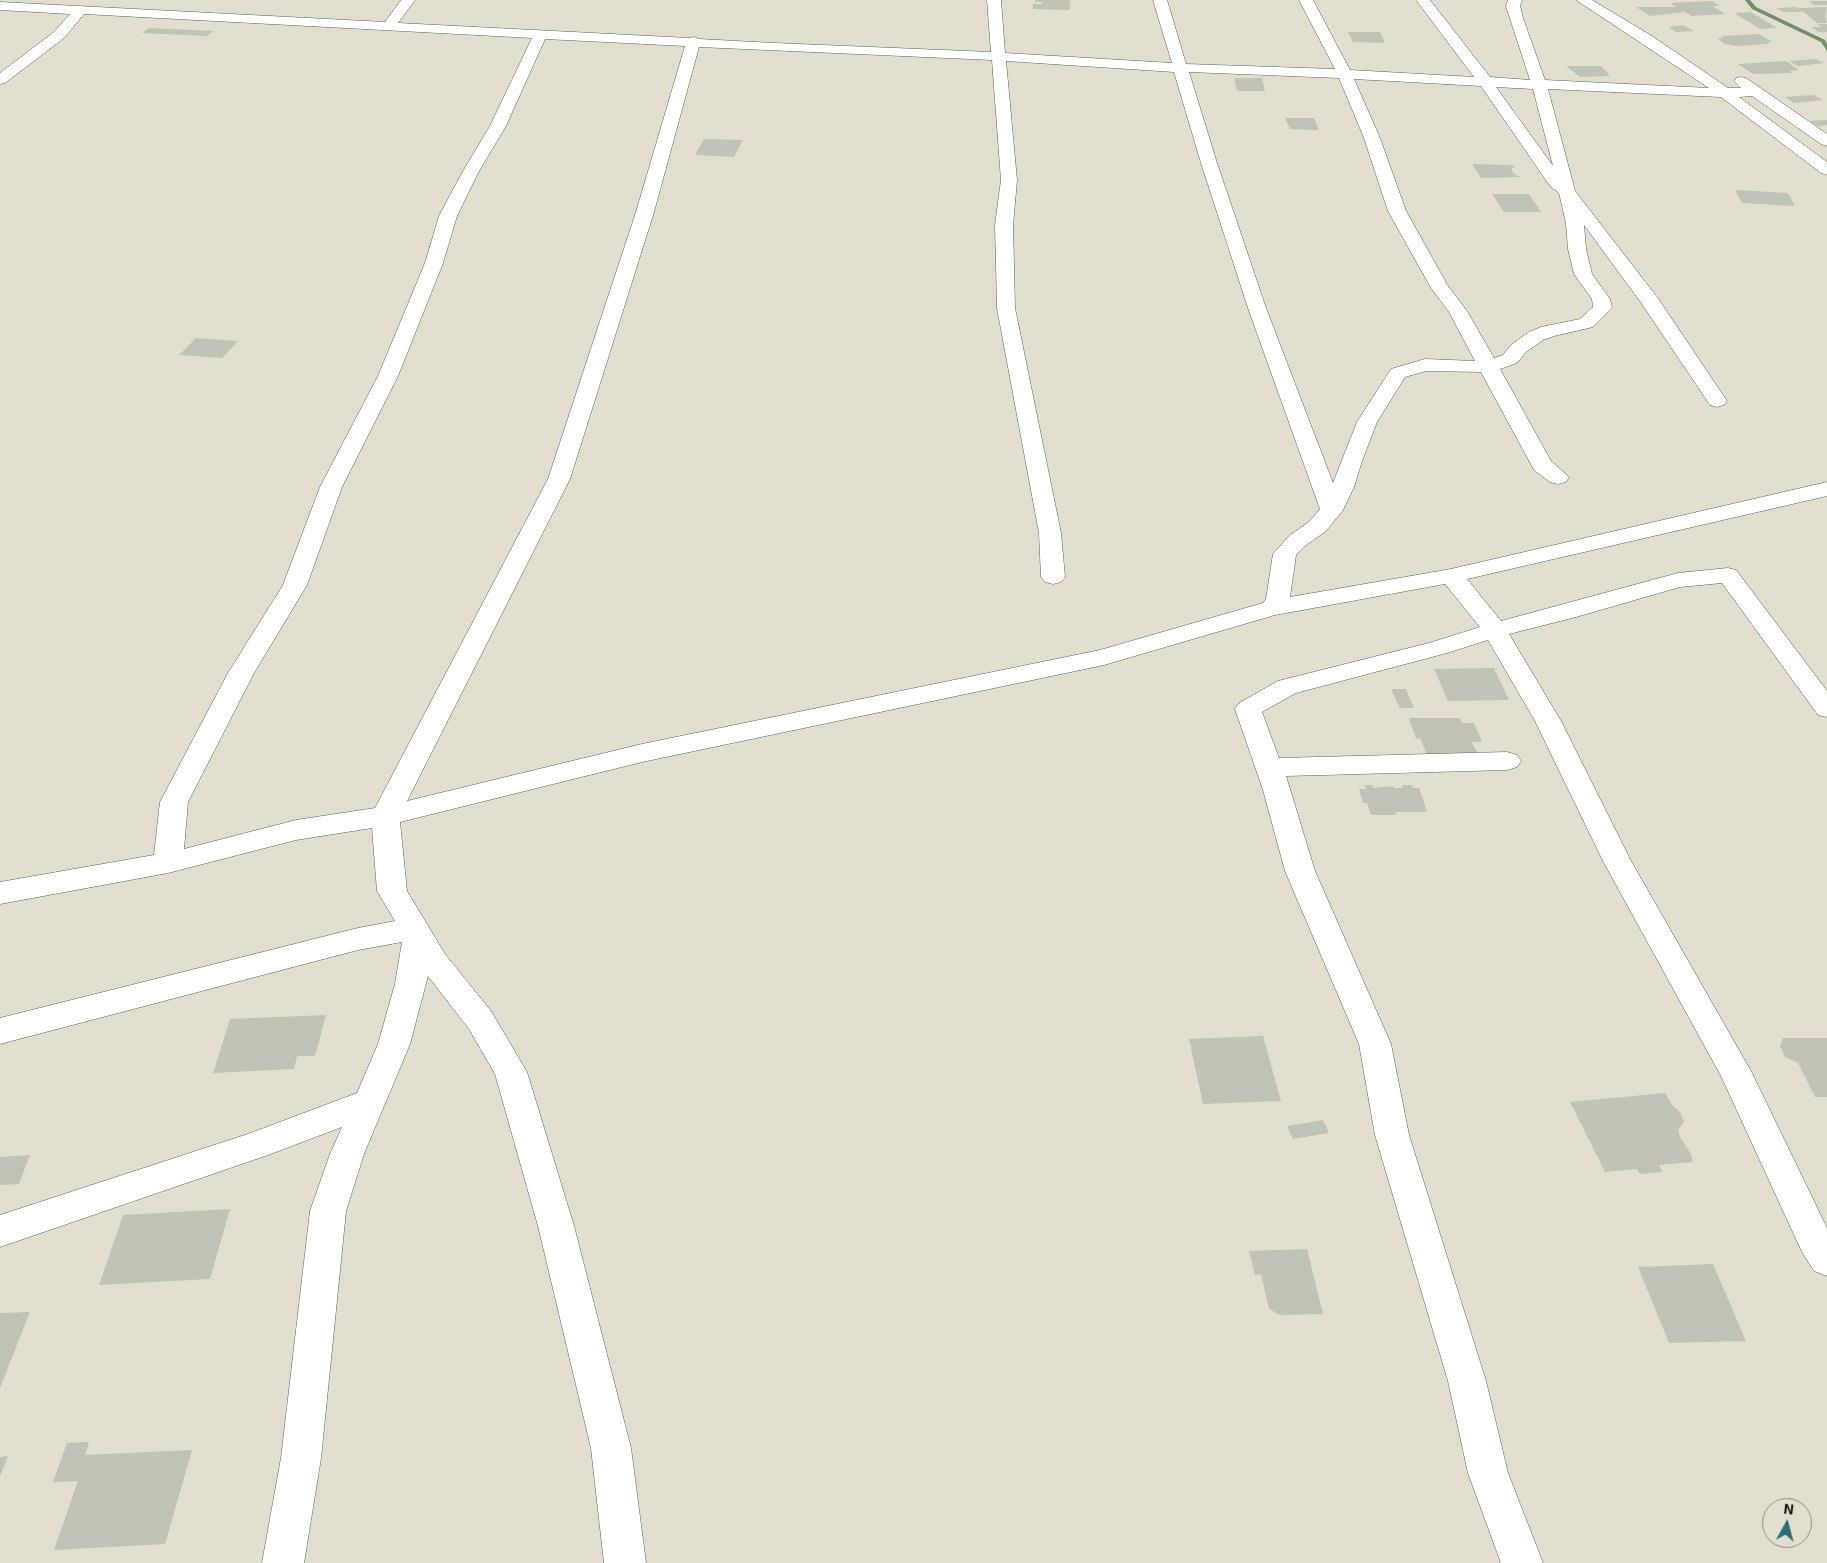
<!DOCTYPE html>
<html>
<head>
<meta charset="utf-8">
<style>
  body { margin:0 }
  #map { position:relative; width:1827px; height:1563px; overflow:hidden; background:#e2decf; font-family:"Exo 2",sans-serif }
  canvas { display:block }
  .north { position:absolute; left:1762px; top:1498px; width:50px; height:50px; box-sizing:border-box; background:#e2decf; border:1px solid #8f8c81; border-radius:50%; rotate:7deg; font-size:14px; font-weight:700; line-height:20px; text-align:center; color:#13120d }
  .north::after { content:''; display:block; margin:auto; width:18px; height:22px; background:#286f7c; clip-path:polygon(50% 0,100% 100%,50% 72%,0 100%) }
</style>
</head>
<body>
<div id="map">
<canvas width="1827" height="1563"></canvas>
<div class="north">N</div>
</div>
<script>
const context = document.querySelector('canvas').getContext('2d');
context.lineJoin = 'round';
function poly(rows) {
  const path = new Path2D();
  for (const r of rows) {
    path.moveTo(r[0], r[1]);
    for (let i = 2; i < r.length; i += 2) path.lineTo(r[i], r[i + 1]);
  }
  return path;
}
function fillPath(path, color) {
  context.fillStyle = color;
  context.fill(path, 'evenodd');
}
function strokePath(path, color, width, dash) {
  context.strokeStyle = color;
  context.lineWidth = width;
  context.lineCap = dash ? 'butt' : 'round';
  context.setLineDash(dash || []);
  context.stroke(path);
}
fillPath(poly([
  [1745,0,1750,0,1756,7,1825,40,1827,44,1827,51,1821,42,1752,9,1745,0]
]), '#6e9169');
fillPath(poly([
  [1035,0,1070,0,1070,10,1033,9,1033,4,1042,4,1042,2,1035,2],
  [1712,1,1720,6,1712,6,1725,14,1691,16,1685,12,1650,16,1636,7,1676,7,1670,3],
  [1809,1,1827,1,1827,5,1814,5],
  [1797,7,1803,12,1783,12,1776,8],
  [1827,7,1825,16,1827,23,1817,23,1799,8],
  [1751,12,1777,28,1760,29,1734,13],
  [1817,24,1827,24,1827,32,1818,32,1811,27,1821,27],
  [1683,25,1694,31,1676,32,1669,27],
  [149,28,214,31,206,36,142,33],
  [1348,32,1380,32,1385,43,1353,42],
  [1759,34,1771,41,1767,44,1735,46,1725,44,1717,38,1724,38,1721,36],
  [1816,59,1824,63,1798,66,1789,61],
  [1786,61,1799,70,1789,71,1792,73,1753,74,1738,64],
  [1566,66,1601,66,1610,76,1580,77],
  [1234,78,1262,78,1265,91,1237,91],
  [1813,95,1823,100,1794,103,1785,97],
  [1285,118,1314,118,1319,130,1290,129],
  [1827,120,1827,125,1818,126,1810,121],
  [704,139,743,140,734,157,695,155],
  [1472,164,1513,165,1515,167,1511,168,1514,174,1520,177,1481,178],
  [1735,190,1788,193,1795,206,1742,203],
  [1492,194,1529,194,1541,212,1504,212],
  [196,338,238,341,222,358,179,355],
  [1494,668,1509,700,1448,701,1434,669],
  [1391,689,1406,689,1414,708,1400,708],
  [1409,718,1460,718,1462,723,1474,723,1482,742,1472,742,1478,754,1427,755,1420,738,1416,739],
  [1365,785,1373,785,1373,788,1393,786,1394,788,1403,788,1402,785,1412,785,1413,788,1419,788,1427,812,1395,812,1396,815,1371,815,1367,803,1363,803,1359,789,1366,789],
  [326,1015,315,1056,297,1056,294,1069,213,1073,230,1019],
  [1263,1036,1281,1101,1203,1104,1189,1039],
  [1783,1038,1827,1038,1827,1097,1815,1097,1798,1063,1785,1057,1780,1046],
  [1665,1093,1672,1105,1680,1112,1684,1122,1678,1130,1680,1137,1691,1154,1693,1162,1659,1165,1662,1172,1640,1174,1637,1169,1605,1172,1570,1102],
  [1323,1120,1329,1133,1293,1139,1287,1126],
  [30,1155,19,1184,0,1185,0,1157],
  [230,1209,210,1279,99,1285,123,1215],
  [1307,1249,1323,1314,1280,1315,1269,1309,1261,1274,1255,1275,1249,1251],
  [1713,1264,1746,1341,1669,1343,1638,1267],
  [30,1312,0,1388,0,1313],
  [89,1442,85,1455,192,1450,165,1544,54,1550,78,1481,53,1482,67,1443],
  [8,1456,0,1476,0,1457]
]), '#c0c3b5');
const minor = poly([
  [401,0,415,0,398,23,689,38,694,37,699,39,774,43,991,52,987,0,1001,0,1005,53,1172,63,1153,0,1167,0,1186,64,1335,69,1299,0,1313,0,1350,70,1474,77,1416,0,1430,0,1490,77,1530,80,1506,6,1508,0,1522,0,1520,6,1523,18,1545,80,1709,88,1576,0,1592,0,1652,36,1728,88,1741,88,1734,81,1736,78,1741,77,1746,78,1827,134,1827,146,1821,144,1752,96,1739,97,1827,162,1827,175,1821,173,1721,97,1548,89,1575,191,1657,297,1727,401,1724,405,1717,407,1710,405,1642,304,1584,225,1586,249,1592,274,1610,299,1612,308,1593,327,1554,336,1543,340,1526,352,1517,363,1500,369,1551,461,1569,477,1566,482,1558,484,1550,482,1534,470,1481,372,1426,371,1405,377,1377,422,1362,461,1354,487,1343,510,1326,531,1305,546,1296,555,1290,597,1451,569,1827,482,1827,496,1467,579,1501,621,1678,573,1728,568,1736,570,1827,691,1827,717,1818,715,1722,583,1680,587,1576,617,1509,634,1561,721,1631,861,1752,1073,1827,1228,1827,1276,1814,1271,1802,1252,1721,1076,1603,861,1535,721,1488,640,1447,653,1296,693,1262,712,1279,758,1507,752,1517,755,1521,761,1517,767,1507,770,1286,776,1315,871,1391,1044,1409,1135,1486,1381,1508,1473,1543,1563,1501,1563,1468,1473,1448,1381,1375,1135,1359,1044,1285,871,1263,790,1235,709,1239,703,1278,681,1429,643,1480,627,1445,584,1275,615,1104,665,642,762,400,822,407,891,445,954,491,1011,527,1072,574,1226,631,1448,646,1563,604,1563,591,1448,538,1226,495,1074,469,1029,428,976,410,1044,364,1154,346,1211,321,1458,304,1563,262,1563,281,1458,310,1211,330,1154,342,1127,268,1155,0,1247,0,1215,248,1134,357,1093,378,1044,395,984,402,942,358,950,0,1044,0,1018,358,928,395,921,377,891,372,828,296,840,168,873,0,904,0,882,154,855,160,802,228,673,283,585,320,487,378,376,425,263,439,216,463,171,490,126,532,38,84,14,64,38,5,83,0,84,0,73,54,32,70,14,0,10,0,2,385,22,401,0],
  [545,39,685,46,636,212,548,479,375,808,296,820,184,849,188,802,254,673,307,585,342,487,398,376,443,263,457,216,479,171,506,126,545,39],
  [699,47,992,60,1001,180,995,225,997,308,1039,533,1041,577,1045,582,1053,584,1061,582,1065,577,1061,533,1015,308,1013,225,1017,180,1006,61,1174,72,1201,163,1248,308,1320,509,1310,521,1289,536,1273,554,1266,599,1263,603,1100,650,642,744,407,801,570,479,654,212,699,47],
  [1189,72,1339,78,1364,138,1388,211,1431,288,1449,312,1475,361,1425,359,1391,369,1357,422,1333,483,1266,308,1217,163,1189,72],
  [1354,79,1481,86,1550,186,1559,193,1566,223,1568,249,1574,274,1592,299,1593,307,1580,319,1541,327,1529,332,1511,345,1503,355,1494,358,1467,311,1448,286,1406,211,1380,138,1354,79],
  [1496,87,1533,89,1553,166,1496,87]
]);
strokePath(minor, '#635f52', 1);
fillPath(minor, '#fff');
</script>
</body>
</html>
